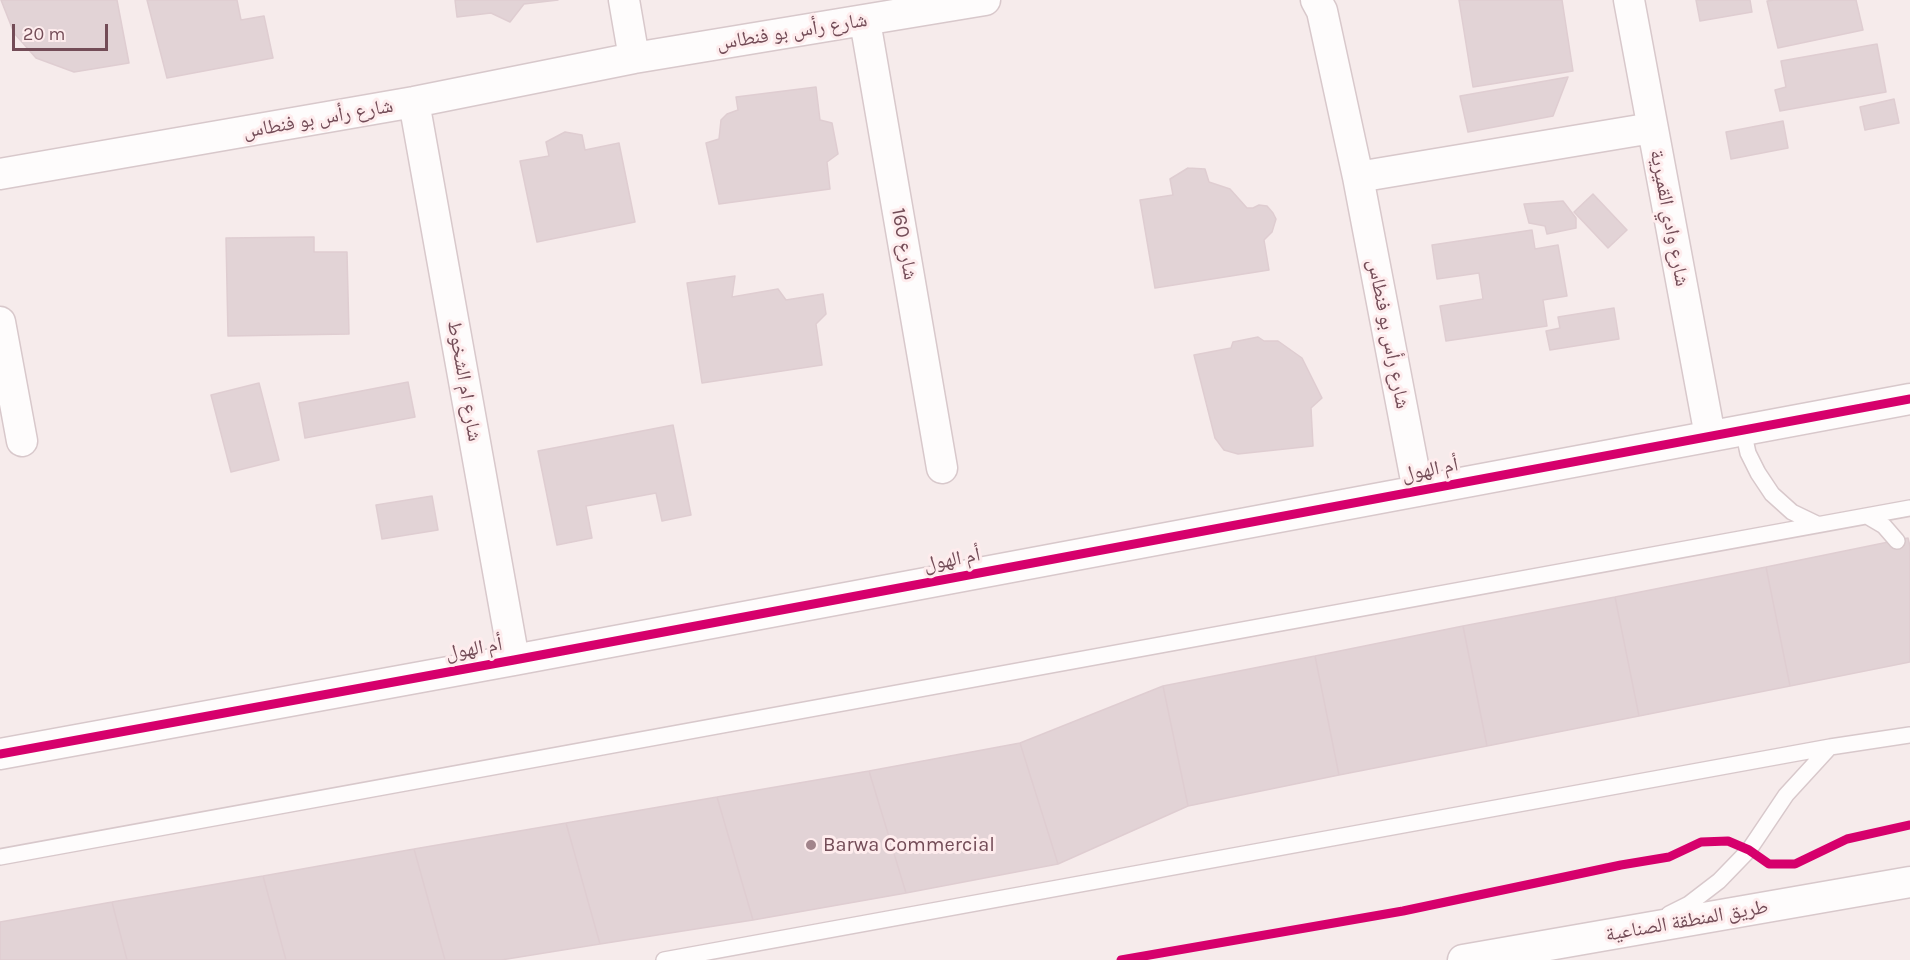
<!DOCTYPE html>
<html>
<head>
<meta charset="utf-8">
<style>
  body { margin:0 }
  #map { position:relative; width:1910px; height:960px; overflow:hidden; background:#f6ebeb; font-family:Karla,sans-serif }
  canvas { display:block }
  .scale { position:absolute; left:12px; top:24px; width:96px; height:27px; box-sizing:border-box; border:3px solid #734c57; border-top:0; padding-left:8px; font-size:18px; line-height:21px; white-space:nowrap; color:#734c57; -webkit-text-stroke:4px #feeced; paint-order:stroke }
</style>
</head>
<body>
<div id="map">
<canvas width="1910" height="960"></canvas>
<div class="scale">20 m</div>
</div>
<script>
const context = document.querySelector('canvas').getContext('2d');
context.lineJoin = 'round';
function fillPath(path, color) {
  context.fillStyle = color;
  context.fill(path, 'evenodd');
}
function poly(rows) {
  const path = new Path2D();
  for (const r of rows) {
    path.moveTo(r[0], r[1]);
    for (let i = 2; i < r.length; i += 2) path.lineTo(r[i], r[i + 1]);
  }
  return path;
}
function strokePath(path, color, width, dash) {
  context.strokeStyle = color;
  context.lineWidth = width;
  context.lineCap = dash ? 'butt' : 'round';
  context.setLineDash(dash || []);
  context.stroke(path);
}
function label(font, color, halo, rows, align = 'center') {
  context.font = font + ' Karla,"Noto Naskh Arabic",sans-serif';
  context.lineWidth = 6;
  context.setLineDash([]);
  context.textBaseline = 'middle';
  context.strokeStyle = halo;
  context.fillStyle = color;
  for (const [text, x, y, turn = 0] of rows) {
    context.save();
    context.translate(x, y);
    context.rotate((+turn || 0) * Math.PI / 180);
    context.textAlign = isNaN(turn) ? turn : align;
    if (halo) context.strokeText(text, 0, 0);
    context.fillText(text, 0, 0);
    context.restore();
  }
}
const building = poly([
  [1,0,117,0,129,63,74,72,36,58,14,33,1,0],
  [147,0,237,0,241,20,264,16,273,58,167,78,147,0],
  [455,0,558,0,524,4,510,22,491,13,457,17,455,0],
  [1459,0,1562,0,1573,71,1473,87,1459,0],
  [1696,0,1750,0,1752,12,1700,21,1696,0],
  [1774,0,1856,0,1863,30,1778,48,1767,1,1774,0],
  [1877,44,1886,92,1780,111,1775,90,1786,87,1781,61,1877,44],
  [1568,77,1553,116,1468,132,1460,96,1568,77],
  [816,87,820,120,832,123,838,154,827,162,830,189,719,204,706,143,719,139,721,120,727,114,738,110,736,97,816,87],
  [1894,99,1899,123,1865,130,1860,107,1894,99],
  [1783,121,1788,148,1731,159,1726,132,1783,121],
  [565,132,582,135,585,150,619,143,635,222,537,242,520,161,549,156,546,142,565,132],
  [1188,168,1205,169,1209,182,1230,189,1247,208,1253,208,1259,205,1267,206,1273,213,1276,219,1272,232,1264,240,1269,270,1155,288,1140,200,1173,195,1170,179,1188,168],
  [1593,194,1627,230,1608,248,1574,212,1593,194],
  [1563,201,1576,218,1576,228,1547,234,1545,226,1529,223,1524,204,1563,201],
  [1532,230,1535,249,1558,245,1567,296,1543,300,1547,326,1446,341,1440,306,1483,299,1479,273,1437,279,1432,245,1532,230],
  [314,237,314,252,347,252,349,334,228,336,226,238,314,237],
  [735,276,732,297,778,289,786,300,823,294,826,314,816,324,822,365,702,383,687,283,735,276],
  [1614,308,1619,339,1550,350,1546,331,1560,328,1558,317,1614,308],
  [1258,337,1264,341,1278,341,1302,358,1322,398,1311,408,1313,446,1238,454,1224,450,1215,438,1194,355,1231,348,1233,342,1258,337],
  [408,382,415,417,305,438,299,403,408,382],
  [259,383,279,460,231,472,211,395,259,383],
  [673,425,691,515,662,521,656,493,586,506,592,538,557,545,538,451,673,425],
  [432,496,438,530,382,539,376,505,432,496],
  [1908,538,1910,546,1910,662,1790,686,1766,567,1908,538],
  [1766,567,1790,686,1639,716,1615,597,1766,567],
  [1615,597,1639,716,1487,746,1463,626,1615,597],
  [1463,626,1487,746,1339,775,1315,656,1463,626],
  [1315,656,1339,775,1188,806,1163,686,1315,656],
  [1163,686,1188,806,1058,864,1020,743,1163,686],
  [1020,743,1058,864,906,893,869,771,1020,743],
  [869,771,906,893,753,920,717,797,869,771],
  [717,797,753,920,600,944,566,823,717,797],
  [566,823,600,944,501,960,445,960,414,849,566,823],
  [414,849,445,960,286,960,263,876,414,849],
  [263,876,286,960,127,960,112,902,263,876],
  [112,902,127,960,0,960,0,922,112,902]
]);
fillPath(building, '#e2d3d6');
strokePath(building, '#dfcdd1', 1.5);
const service = poly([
  [1743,430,1748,453,1758,473,1772,494,1792,512,1817,524],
  [1867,516,1884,526,1897,541],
  [0,857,1910,508],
  [1669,914,1689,904,1719,881,1749,850,1786,795,1830,747],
  [664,960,1830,747,1910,735]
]);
const minor = poly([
  [624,0,634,58],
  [1316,0,1322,11,1358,177,1418,491],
  [1629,0,1710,436],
  [865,21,942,468],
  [414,102,514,660],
  [0,174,414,102,634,58,985,0],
  [1358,177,1652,128],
  [0,322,22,441],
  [0,754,514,660,1910,399],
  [1463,960,1910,882]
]);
strokePath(service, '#d8c8cb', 18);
strokePath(minor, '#d8c8cb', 33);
strokePath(service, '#fefcfc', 15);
strokePath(minor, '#fefcfc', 30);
strokePath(poly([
  [0,754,514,660,1910,399],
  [1121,960,1403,911,1621,865,1669,857,1701,842,1728,841,1749,850,1769,864,1795,864,1847,839,1910,825]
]), '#d6006c', 9);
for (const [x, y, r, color] of [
  [811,845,6,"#a1848b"]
]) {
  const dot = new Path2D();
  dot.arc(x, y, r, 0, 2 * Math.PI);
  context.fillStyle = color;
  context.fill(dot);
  strokePath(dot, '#feeced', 2);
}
label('20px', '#734c57', '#feeced', [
  ["شارع رأس بو فنطاس",792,32,-9],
  ["شارع رأس بو فنطاس",318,119,-10],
  ["شارع وادي القميرية",1669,218,79],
  ["شارع 160",904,244,80],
  ["شارع رأس بو فنطاس",1388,334,79],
  ["شارع ام الشخوط",464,381,80],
  ["أم الهول",1430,470,-11],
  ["أم الهول",952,560,-11],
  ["أم الهول",474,649,-10],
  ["طريق المنطقة الصناعية",1687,921,-10]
]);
label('20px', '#734c57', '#feeced', [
  ["Barwa Commercial",823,845]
], 'left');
</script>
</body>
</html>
